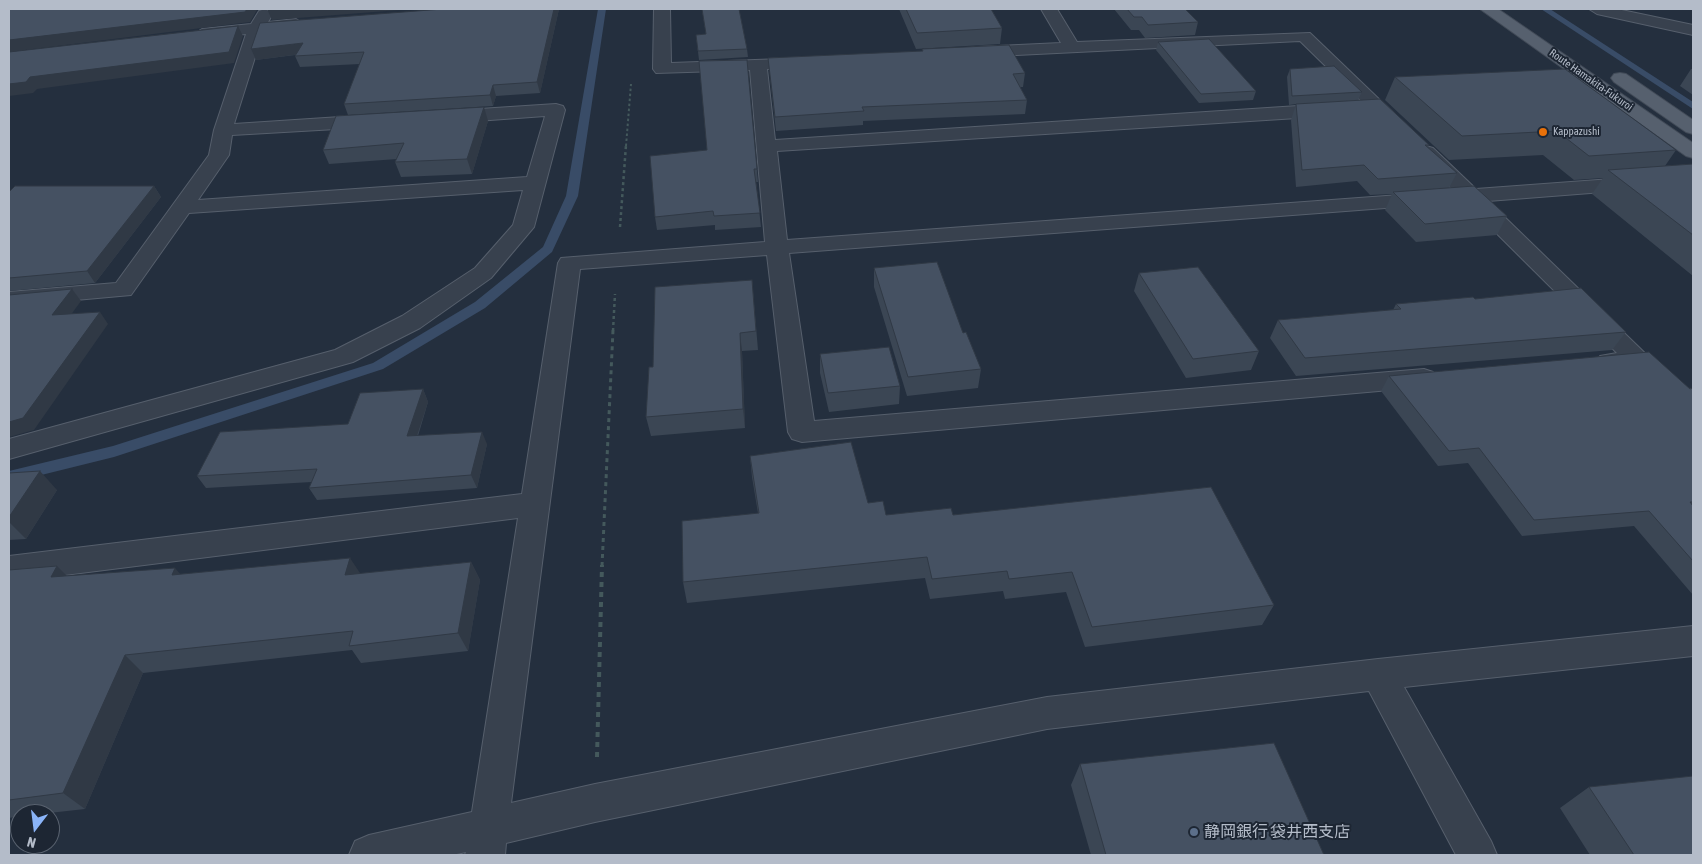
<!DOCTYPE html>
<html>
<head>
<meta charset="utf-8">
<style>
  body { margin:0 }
  #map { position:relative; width:1702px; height:864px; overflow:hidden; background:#242f3e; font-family:"Asap Condensed",sans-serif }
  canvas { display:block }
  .frame { position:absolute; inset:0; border:10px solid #b4bcc9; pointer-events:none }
  .north { position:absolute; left:10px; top:804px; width:50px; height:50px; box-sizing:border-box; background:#1d2633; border:1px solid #59626f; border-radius:50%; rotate:195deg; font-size:14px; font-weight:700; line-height:20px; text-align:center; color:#b4bcc9 }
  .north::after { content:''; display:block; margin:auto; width:18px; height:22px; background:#8ab4f8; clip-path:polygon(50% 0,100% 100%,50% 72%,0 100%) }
</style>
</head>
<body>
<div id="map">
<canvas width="1702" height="864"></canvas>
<div class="frame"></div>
<div class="north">N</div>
</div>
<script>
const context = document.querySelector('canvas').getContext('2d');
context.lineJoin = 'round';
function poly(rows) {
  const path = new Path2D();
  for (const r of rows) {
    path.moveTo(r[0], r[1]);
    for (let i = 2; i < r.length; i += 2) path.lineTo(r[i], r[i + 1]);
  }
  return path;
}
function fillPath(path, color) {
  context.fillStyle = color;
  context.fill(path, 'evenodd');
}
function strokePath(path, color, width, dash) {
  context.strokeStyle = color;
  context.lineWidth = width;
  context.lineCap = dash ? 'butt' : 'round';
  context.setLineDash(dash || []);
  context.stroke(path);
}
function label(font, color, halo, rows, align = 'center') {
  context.font = font + ' "Asap Condensed","Noto Sans JP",sans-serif';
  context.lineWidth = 4;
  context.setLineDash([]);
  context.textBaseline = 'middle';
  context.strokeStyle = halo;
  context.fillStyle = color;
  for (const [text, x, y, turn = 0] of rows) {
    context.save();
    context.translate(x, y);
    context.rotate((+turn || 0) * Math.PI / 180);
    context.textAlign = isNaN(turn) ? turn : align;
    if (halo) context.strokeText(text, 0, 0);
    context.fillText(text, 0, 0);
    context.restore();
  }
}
fillPath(poly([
  [598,9,606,9,578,196,552,252,485,308,383,369,114,457,9,483,9,471,113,446,373,363,475,302,543,247,566,196,598,9],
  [1541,9,1550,9,1693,102,1693,109,1541,9]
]), '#394c67');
const minor = poly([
  [265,9,273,14,268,22,296,19,304,24,296,29,263,32,234,124,371,115,378,117,380,121,378,125,371,127,232,135,229,155,198,200,527,177,545,116,449,123,442,121,440,117,442,113,449,111,556,104,563,106,565,110,534,227,491,278,420,328,353,362,9,459,9,439,335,350,402,316,475,268,513,225,523,190,189,213,131,295,9,306,9,292,116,283,209,155,214,130,246,34,202,39,194,34,202,29,251,24,259,11,265,9],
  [654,9,670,9,671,63,811,58,814,62,811,66,805,67,767,69,775,140,1329,104,1336,106,1338,110,1336,114,1329,116,777,151,787,240,1454,191,1416,152,1419,148,1426,146,1433,148,1476,189,1693,173,1693,185,1488,201,1651,359,1647,365,1609,371,1600,368,1596,362,1600,356,1617,353,1465,202,789,253,814,421,1424,369,1433,372,1437,378,1433,384,1424,387,802,442,792,439,788,432,767,255,580,269,511,803,595,784,1047,697,1378,659,1693,626,1693,656,1404,687,1491,841,1497,855,1456,855,1369,691,1047,729,595,822,506,843,505,855,465,855,466,852,452,855,349,855,355,841,369,835,472,812,518,518,9,582,9,556,522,494,558,263,561,258,765,242,750,70,656,73,653,69,654,9],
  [1041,9,1057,9,1077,42,1310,33,1406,125,1404,129,1397,131,1390,129,1300,41,976,57,970,56,968,52,970,48,976,47,1061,43,1041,9],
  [1589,9,1617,9,1693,25,1693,35,1597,14,1589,9]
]);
const major = poly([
  [1480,9,1498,9,1693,143,1693,158,1686,156,1480,9],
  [1620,73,1626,74,1693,120,1693,134,1686,132,1614,82,1611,78,1614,74,1620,73]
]);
strokePath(minor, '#565f6c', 2);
strokePath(major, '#414a57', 2);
strokePath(poly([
  [626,146,631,84]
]), '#44595c', 2, [2.5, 2.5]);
strokePath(poly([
  [620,227,626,145],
  [613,331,615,294]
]), '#44595c', 2.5, [3, 3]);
strokePath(poly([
  [602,566,613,330]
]), '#44595c', 3, [4, 4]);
strokePath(poly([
  [597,757,602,565]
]), '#44595c', 4, [5, 5]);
fillPath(minor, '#38414e');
fillPath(major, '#56606e');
fillPath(poly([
  [443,9,559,9,540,93,496,96,493,106,348,115,344,104,360,64,300,67,295,56,295,55,256,60,251,49],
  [702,9,739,9,747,49,748,57,699,60,696,35,706,34],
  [899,9,991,9,1002,28,1000,44,916,49],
  [1114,9,1185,9,1198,22,1195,35,1145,38,1139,30,1131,30],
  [1158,42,1256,91,1253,100,1199,103,1156,50],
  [922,49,1025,73,1023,87,1020,87,1027,100,1025,114,863,121,863,125,776,131,768,58,922,52],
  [747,60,758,182,756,182,761,227,715,230,715,225,657,230,655,217,707,150],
  [1290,69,1362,92,1358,100,1429,145,1428,148,1457,173,1449,188,1507,216,1497,235,1416,242,1385,210,1392,194,1370,195,1357,181,1296,187,1291,120,1296,104,1289,105,1287,77],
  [1691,69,1693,69,1693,95,1680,86],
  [1395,77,1676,150,1665,166,1693,164,1693,276,1592,194,1603,178,1574,180,1543,155,1449,160,1385,100],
  [488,121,472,174,401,177,395,162,397,159,329,164,323,150],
  [154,186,161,197,95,283,9,291,9,192],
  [874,268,963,333,981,369,978,388,907,396,874,287],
  [1139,273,1259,351,1251,370,1186,378,1134,291],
  [752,280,758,350,742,351,745,428,651,436,646,417,653,367],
  [1475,299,1626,332,1612,350,1296,376,1270,338,1278,320,1393,310,1396,304],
  [820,354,900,386,899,404,829,412,820,373],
  [1389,376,1693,388,1693,595,1634,526,1522,536,1468,463,1438,466,1381,391],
  [423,389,428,402,418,436,487,444,477,488,317,500,309,488,312,482,206,488,197,476,348,424],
  [750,456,868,503,886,515,953,515,1274,605,1262,625,1085,647,1066,592,1005,599,1003,591,930,599,925,578,687,603,683,582,758,513,752,477],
  [9,473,57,490,26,539,9,540],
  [471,562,480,580,468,651,361,663,352,650,143,673,85,809,40,814,20,814,20,816,9,818,9,570,66,576,360,574],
  [1080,764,1324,855,1091,855,1071,785],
  [1589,787,1693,855,1590,855,1560,808]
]), '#3b4654');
fillPath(poly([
  [247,9,261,9,257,10,250,22,9,52,9,40],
  [267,9,412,9,272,20],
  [554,9,559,9,540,93,537,82],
  [238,26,243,36,234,63,37,89,33,93,9,96,9,84,30,77],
  [303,43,308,53,256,60,251,49],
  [493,85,496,96,493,106,490,95],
  [484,107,488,121,472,174,467,159],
  [154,186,161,197,95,283,87,271],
  [72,289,81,301,62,327,52,315],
  [100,312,108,324,34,430,9,437,9,422],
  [740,333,742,351,745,428,743,409],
  [423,389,428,402,413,448,407,436],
  [482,432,487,444,477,488,471,475],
  [40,471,57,490,26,539,9,522,9,517],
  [350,558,362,576,345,575],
  [471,562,480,580,468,651,458,633],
  [57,566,76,585,51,577],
  [175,568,191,586,172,575],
  [125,655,143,673,85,809,63,793]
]), '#303945');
const building = poly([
  [9,9,247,9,245,12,9,40,9,9],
  [443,9,554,9,537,82,493,85,490,95,344,104,364,52,295,56,303,43,251,49,260,23,443,9],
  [702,9,739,9,747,49,698,51,696,35,706,34,702,9],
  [906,9,991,9,1002,28,917,33,906,9],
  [1127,9,1185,9,1198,22,1148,25,1142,17,1134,17,1127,9],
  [238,26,229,52,30,77,26,82,9,84,9,52,238,26],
  [1209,39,1256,91,1201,94,1158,42,1209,39],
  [1009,45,1025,73,1013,74,1027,100,862,107,864,111,775,117,768,58,923,51,922,49,1009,45],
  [747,60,757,169,754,169,760,213,714,216,713,211,655,217,650,156,707,150,699,61,747,60],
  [1334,66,1362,92,1292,96,1290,69,1334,66],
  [1565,69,1676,150,1589,156,1557,131,1462,136,1395,77,1565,69],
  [1380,99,1429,145,1425,145,1457,173,1378,179,1364,165,1302,170,1296,104,1380,99],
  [484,107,467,159,395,162,404,143,323,150,336,116,484,107],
  [1693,164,1693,235,1608,170,1693,164],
  [15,186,154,186,87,271,9,278,9,192,15,186],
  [1474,186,1507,216,1425,224,1393,192,1474,186],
  [937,262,963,333,966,332,981,369,908,377,874,268,937,262],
  [1198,267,1259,351,1193,359,1139,273,1198,267],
  [752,280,756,331,740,333,743,409,646,417,649,367,653,367,655,287,752,280],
  [1581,288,1626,332,1305,358,1278,320,1401,309,1396,304,1473,297,1475,299,1581,288],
  [72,289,52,315,100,312,23,418,9,422,9,295,72,289],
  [889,347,900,386,828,393,820,354,889,347],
  [1649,352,1690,389,1693,388,1693,502,1690,502,1693,506,1693,561,1649,511,1534,520,1479,448,1449,451,1389,376,1649,352],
  [423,389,407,436,482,432,471,475,309,488,317,469,197,476,220,432,348,424,360,393,423,389],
  [851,442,868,503,883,501,886,515,951,508,953,515,1211,487,1274,605,1092,627,1072,572,1009,579,1007,571,932,579,927,557,683,582,682,521,759,513,750,456,851,442],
  [40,471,9,517,9,473,40,471],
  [350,558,345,575,471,562,458,633,349,646,353,631,125,655,63,793,9,800,9,570,57,566,51,577,175,568,172,575,350,558],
  [1274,743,1324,855,1106,855,1080,764,1274,743],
  [1693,776,1693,855,1634,855,1589,787,1693,776]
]);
fillPath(building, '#455162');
strokePath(building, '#303945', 1);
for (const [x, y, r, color] of [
  [1543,132,5,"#e8710a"],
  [1194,832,5,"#5c6f8a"]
]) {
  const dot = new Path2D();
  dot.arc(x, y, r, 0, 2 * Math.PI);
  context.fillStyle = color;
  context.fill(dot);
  strokePath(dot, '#1d2633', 2);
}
label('11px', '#b4bcc9', '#1d2633', [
  ["Route Hamakita-Fukuroi",1591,80,35]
]);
label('11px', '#b4bcc9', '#1d2633', [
  ["Kappazushi",1553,132]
], 'left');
label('16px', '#b4bcc9', '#1d2633', [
  ["静岡銀行 袋井西支店",1204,832]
], 'left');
</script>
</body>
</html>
